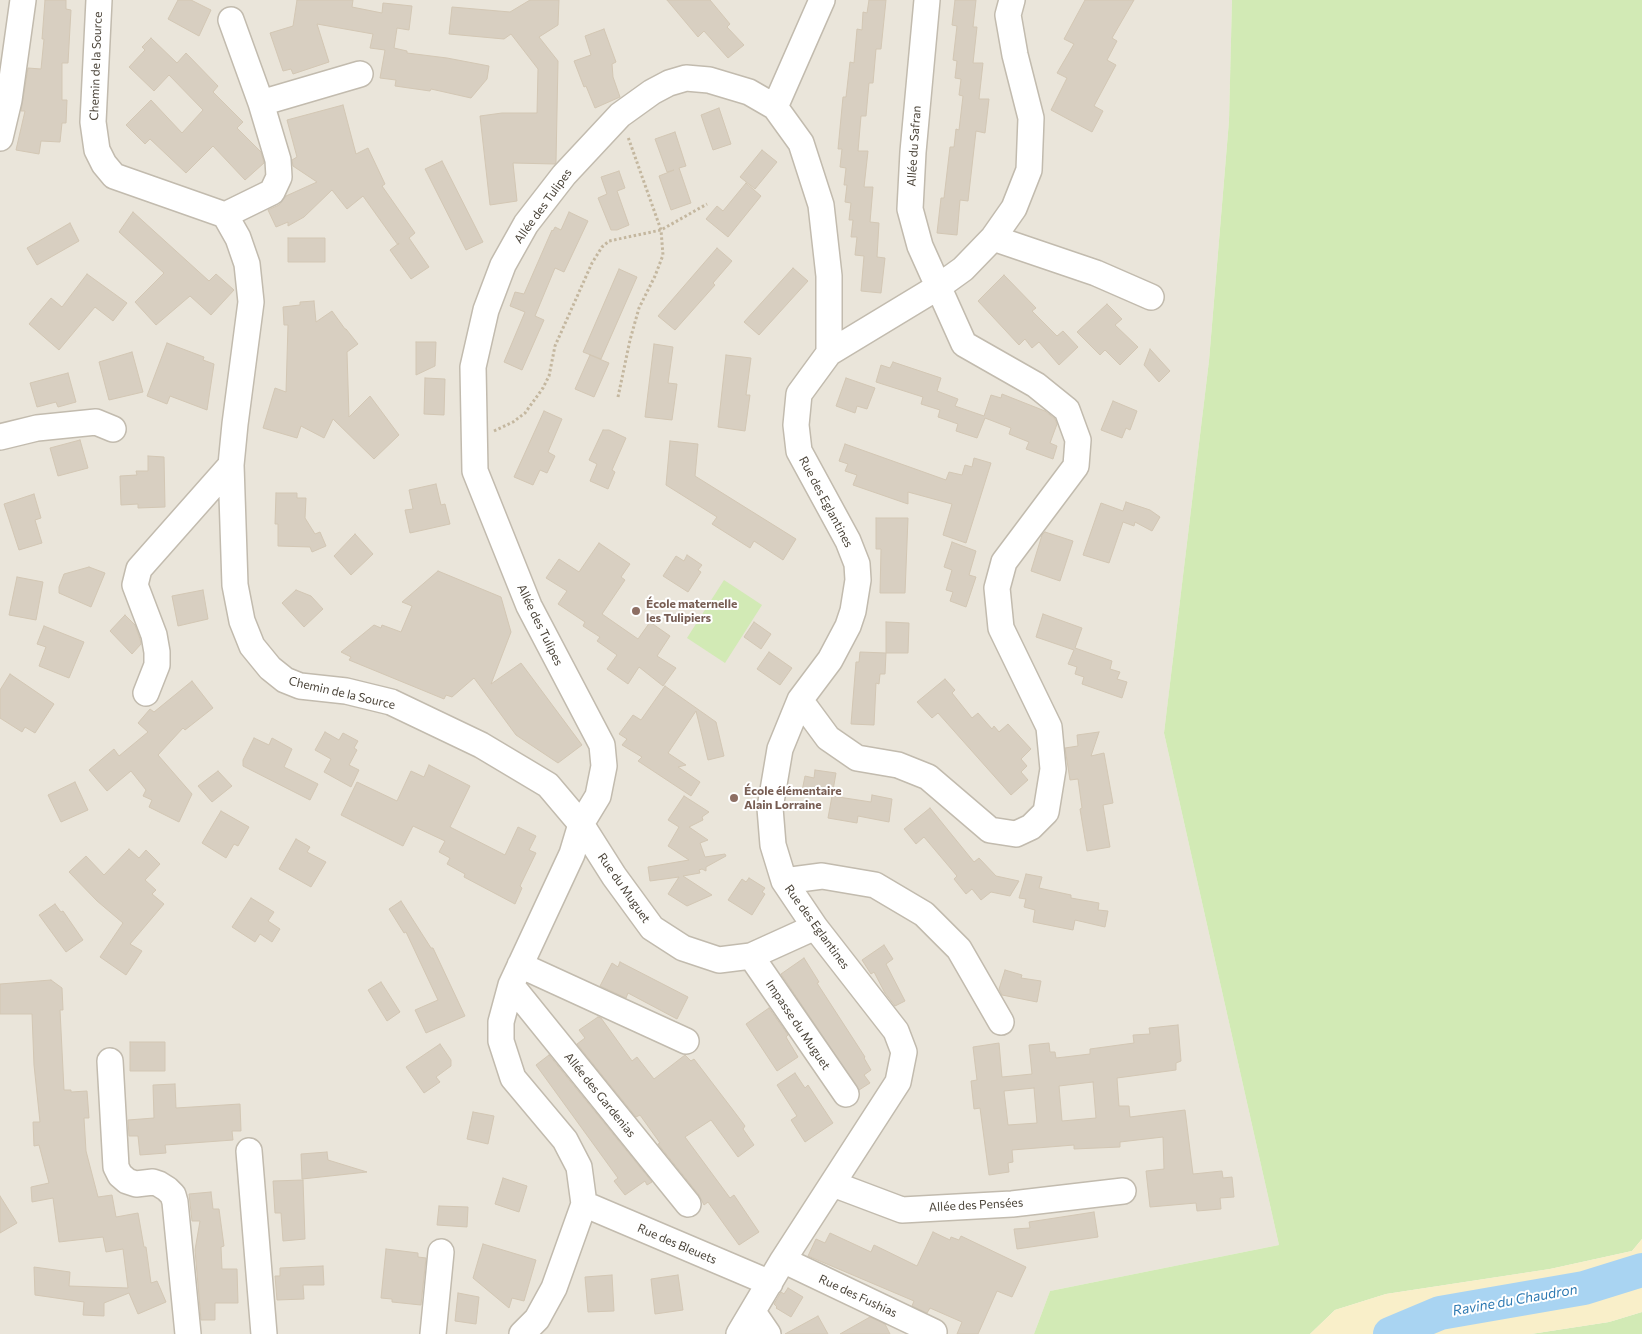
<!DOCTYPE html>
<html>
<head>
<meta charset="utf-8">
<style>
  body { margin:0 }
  canvas { display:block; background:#f6f3ec }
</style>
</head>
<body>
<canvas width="1642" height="1334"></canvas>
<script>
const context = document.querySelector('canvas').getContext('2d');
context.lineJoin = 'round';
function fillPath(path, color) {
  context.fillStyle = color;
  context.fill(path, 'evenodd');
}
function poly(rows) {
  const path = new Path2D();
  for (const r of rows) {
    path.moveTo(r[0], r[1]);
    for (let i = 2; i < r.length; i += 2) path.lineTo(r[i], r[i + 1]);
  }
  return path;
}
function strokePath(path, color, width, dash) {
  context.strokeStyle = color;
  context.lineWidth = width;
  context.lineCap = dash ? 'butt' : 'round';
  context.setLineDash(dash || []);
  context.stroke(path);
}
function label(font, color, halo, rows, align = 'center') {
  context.font = font + ' Commissioner,sans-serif';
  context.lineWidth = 4;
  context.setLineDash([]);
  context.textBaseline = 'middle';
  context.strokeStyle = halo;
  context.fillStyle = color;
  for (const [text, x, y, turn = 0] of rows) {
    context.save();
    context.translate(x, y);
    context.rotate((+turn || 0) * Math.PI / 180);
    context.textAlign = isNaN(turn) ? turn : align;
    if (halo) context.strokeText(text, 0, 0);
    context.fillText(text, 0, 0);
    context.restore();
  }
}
fillPath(poly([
  [0,0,1232,0,1229,121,1209,361,1164,733,1279,1245,1050,1291,1034,1334,0,1334]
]), '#eae5da');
fillPath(poly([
  [1232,0,1642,0,1642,1239,1632,1251,1550,1269,1386,1294,1335,1310,1310,1334,1034,1334,1050,1291,1279,1245,1164,733,1209,361,1229,121],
  [724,580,762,605,725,663,687,638],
  [1642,1312,1642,1334,1531,1334,1609,1322]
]), '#d2eab5');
fillPath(poly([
  [1642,1239,1642,1312,1609,1322,1531,1334,1310,1334,1335,1310,1386,1294,1550,1269,1632,1251]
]), '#f9efc9');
strokePath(poly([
  [1390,1334,1440,1313,1584,1288,1642,1270]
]), '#a9d4f2', 34);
const building = poly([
  [45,0,66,0,66,9,71,10,68,63,62,63,62,100,67,100,66,123,62,123,60,142,41,141,39,154,16,150,25,111,21,111,28,68,41,69,44,39,42,39,45,0],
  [178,0,191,0,211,10,199,36,168,19,178,0],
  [297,0,353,0,352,7,382,13,383,3,412,6,409,30,397,28,394,48,407,51,407,53,447,58,489,66,487,79,471,98,431,89,430,91,395,86,396,80,380,78,385,50,370,48,373,34,317,24,329,62,293,74,291,69,283,71,270,33,293,26,297,0],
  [530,0,559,0,558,25,539,37,558,61,556,162,555,164,513,163,517,201,490,205,480,116,502,113,537,113,538,69,511,34,504,39,449,34,452,7,510,12,530,0],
  [667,0,710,0,730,24,727,27,744,45,728,58,704,31,698,37,667,0],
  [869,0,886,0,881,49,876,49,873,83,869,83,866,116,861,116,858,151,868,151,864,187,873,187,870,222,879,223,877,257,885,258,881,293,861,291,864,256,855,255,857,237,851,237,853,220,849,220,851,203,845,202,847,185,844,185,846,168,840,167,842,149,838,149,843,97,846,97,850,62,854,63,857,29,862,30,863,12,867,13,869,0],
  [955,0,976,0,973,27,977,27,973,63,983,63,979,99,989,99,985,133,976,131,968,201,960,200,957,235,937,233,941,198,944,198,950,147,954,147,956,129,959,130,963,96,959,95,961,79,955,78,957,61,953,60,957,26,952,25,955,0],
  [1085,0,1134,0,1112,38,1117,41,1107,60,1116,65,1094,106,1103,111,1092,132,1051,110,1067,78,1057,73,1074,44,1064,39,1085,0],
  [604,29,616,62,612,64,613,77,620,97,595,108,586,86,584,87,574,61,591,55,585,36,604,29],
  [151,38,177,63,186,53,218,86,213,92,243,122,237,128,261,152,264,163,245,180,213,146,186,173,150,139,145,144,126,125,151,100,182,133,203,110,169,75,154,91,129,67,145,50,142,47,151,38],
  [343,105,356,154,368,148,385,184,382,186,415,233,409,238,429,267,411,279,390,250,399,243,398,245,363,196,347,209,332,190,304,217,288,226,288,222,276,227,268,210,279,205,286,196,317,182,293,166,292,160,297,157,287,120,343,105],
  [719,108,731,144,713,150,701,115,719,108],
  [675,132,686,166,679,168,691,203,671,210,659,176,674,170,667,172,655,139,675,132],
  [762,150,777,162,755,189,740,177,762,150],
  [442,161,483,242,466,250,425,169,442,161],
  [619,171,625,188,617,191,629,225,617,230,611,230,598,198,607,194,601,177,619,171],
  [746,183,761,196,728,237,706,219,717,206,723,211,746,183],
  [133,212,209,281,216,274,234,290,211,315,190,296,156,325,135,302,164,273,119,232,133,212],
  [569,212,588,221,564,272,555,268,535,316,544,320,522,370,504,362,525,312,510,306,515,292,524,294,552,230,553,231,555,227,561,230,569,212],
  [70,223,79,241,37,265,27,248,70,223],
  [288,238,325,238,325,262,288,262,288,238],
  [717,248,732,261,713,283,715,285,675,330,658,316,717,248],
  [793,268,808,281,759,335,744,322,793,268],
  [619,269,637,277,601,359,583,352,619,269],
  [87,274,127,303,113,321,95,307,59,350,29,324,51,298,62,307,87,274],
  [1004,275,1036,308,1032,311,1057,336,1063,331,1078,347,1059,365,1039,342,1032,348,1025,339,1019,345,978,301,1004,275],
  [314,301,316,322,332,311,345,329,346,329,358,344,347,352,349,417,370,396,399,435,374,459,333,419,324,438,301,426,297,438,263,428,275,388,286,392,288,325,284,325,283,307,300,305,300,302,314,301],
  [1107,304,1122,319,1115,325,1138,347,1120,365,1105,350,1100,355,1077,332,1107,304],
  [416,342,436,342,435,366,416,375,416,342],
  [167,343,204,357,203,360,214,364,207,410,170,396,167,404,147,396,167,343],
  [654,344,673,347,668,383,677,384,672,420,645,417,654,344],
  [1150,349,1170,371,1159,382,1144,365,1150,349],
  [132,352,143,392,109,400,99,362,132,352],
  [590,355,609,363,594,397,575,389,590,355],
  [726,355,751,358,746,395,750,395,745,431,718,427,726,355],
  [893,362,941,378,937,391,958,399,955,406,984,416,991,395,1001,398,1002,394,1045,411,1055,419,1057,424,1050,443,1057,446,1053,459,1026,449,1029,442,1009,434,1011,428,985,418,977,438,956,431,958,424,938,417,940,410,921,404,923,397,876,382,881,365,890,368,893,362],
  [68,373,76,402,58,407,56,402,37,407,30,383,68,373],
  [425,378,445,379,444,415,424,414,425,378],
  [846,378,875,388,867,409,857,406,855,413,836,406,846,378],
  [1113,401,1137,411,1130,430,1126,428,1122,438,1101,430,1113,401],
  [544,411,562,419,548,452,555,456,547,473,540,470,533,485,514,477,544,411],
  [603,430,609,430,626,438,612,470,615,472,608,489,590,481,597,464,589,460,603,430],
  [80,440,88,468,58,476,50,448,80,440],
  [670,441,698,444,695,476,796,539,783,560,754,541,750,548,712,524,717,517,666,485,670,441],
  [845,444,946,480,949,472,962,475,965,465,972,467,974,458,991,463,966,543,943,535,952,504,908,492,908,504,853,485,857,475,845,471,848,464,839,461,845,444],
  [148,456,164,457,165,507,138,508,138,504,121,505,120,476,137,475,136,471,148,471,148,456],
  [436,484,441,505,445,504,450,524,410,533,405,510,413,509,409,490,436,484],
  [276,493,297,493,297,498,306,498,305,518,315,534,320,532,326,546,312,552,310,547,278,546,278,524,275,524,276,493],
  [34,494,41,518,35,520,42,543,19,550,4,504,34,494],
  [1126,502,1150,510,1160,517,1152,531,1135,522,1134,526,1123,522,1109,563,1083,555,1101,503,1123,511,1126,502],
  [876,518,908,518,905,593,880,593,881,549,876,549,876,518],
  [1045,532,1073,541,1060,581,1031,571,1042,535,1045,532],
  [355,534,373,554,351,575,334,556,355,534],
  [952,542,976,551,969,575,976,577,966,607,950,601,953,592,946,590,952,570,944,567,952,542],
  [599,543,630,564,621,577,625,580,602,614,638,639,650,622,670,636,657,656,676,668,663,686,639,667,628,684,607,669,617,655,597,641,600,637,583,626,585,622,558,604,567,591,546,578,559,559,579,572,599,543],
  [687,555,702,565,698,570,701,572,688,592,663,576,676,556,684,561,687,555],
  [89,567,105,573,91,607,59,593,59,587,64,574,89,567],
  [438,571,501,597,511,632,491,684,521,663,582,745,558,763,516,735,474,678,452,697,446,695,444,699,349,660,351,657,341,652,374,625,381,628,382,625,401,632,412,606,402,602,438,571],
  [17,577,43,582,36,620,9,615,17,577],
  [203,590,208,619,178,626,172,596,203,590],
  [296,590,311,596,323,609,304,627,282,603,296,590],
  [1043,614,1082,628,1075,648,1112,661,1110,669,1120,672,1117,679,1127,682,1122,698,1082,684,1084,677,1075,674,1077,667,1068,664,1074,650,1036,637,1043,614],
  [125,615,135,625,140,639,141,644,132,654,110,631,125,615],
  [754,622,771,634,761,649,744,637,754,622],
  [886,622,909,623,908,653,886,653,885,674,880,674,879,684,876,683,874,725,851,724,856,662,859,662,860,652,886,653,886,622],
  [44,626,84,642,69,678,39,666,46,647,37,644,44,626],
  [769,652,792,668,780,685,757,669,769,652],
  [10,674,54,704,35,733,25,727,22,732,0,718,0,690,10,674],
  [945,679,955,690,952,693,972,718,978,713,992,729,994,726,999,732,1008,724,1031,749,1021,759,1027,766,1021,772,1028,780,1011,795,938,713,932,718,917,702,945,679],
  [192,681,213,708,185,730,183,728,158,755,192,794,179,822,149,807,152,800,143,796,146,790,131,771,107,791,89,770,114,749,119,756,148,732,138,723,150,709,154,712,192,681],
  [665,686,716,722,724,756,708,760,696,711,668,753,686,765,678,767,700,782,691,796,638,761,642,757,622,745,627,739,619,734,633,715,641,720,665,686],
  [325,732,339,740,343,733,358,741,354,748,357,750,349,765,359,770,351,787,324,772,331,759,315,750,325,732],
  [1099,732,1091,756,1104,753,1113,803,1103,805,1110,847,1087,851,1080,809,1082,808,1078,779,1070,780,1065,748,1078,746,1077,735,1099,732],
  [254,738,269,745,272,738,292,749,284,767,318,784,310,800,243,766,243,760,254,738],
  [429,765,470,786,450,827,505,855,518,827,536,836,529,850,536,853,520,886,522,888,515,904,464,877,465,874,447,864,450,858,439,852,445,841,413,826,403,846,341,815,357,782,397,801,411,771,424,777,429,765],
  [815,770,836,773,832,796,802,791,805,776,814,778,815,770],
  [218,771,232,786,212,802,198,786,218,771],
  [75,782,88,810,61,822,48,795,75,782],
  [872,795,892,799,889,822,858,816,857,823,828,818,832,796,871,802,872,795],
  [684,796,709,812,702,817,703,820,689,827,708,840,700,843,705,857,725,854,726,856,706,867,706,871,702,869,699,870,700,873,683,876,712,895,687,906,668,894,679,877,650,881,648,867,689,860,668,846,679,827,668,820,684,796],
  [930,808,974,862,979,858,996,876,1019,881,1010,896,991,892,981,900,972,889,966,894,954,879,957,876,924,837,916,844,904,829,930,808],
  [221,811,249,827,238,846,234,844,226,858,202,843,221,811],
  [296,839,310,847,307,852,326,862,311,887,279,869,296,839],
  [129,849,139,858,146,850,160,864,145,880,156,890,152,894,164,904,130,944,142,951,126,975,100,957,123,923,97,901,69,872,86,856,104,875,129,849],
  [1026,874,1042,877,1039,888,1071,895,1071,898,1099,903,1098,910,1108,911,1105,927,1075,920,1073,930,1033,922,1035,910,1024,907,1026,899,1019,898,1026,874],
  [749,878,765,888,762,892,765,894,752,915,728,900,742,879,746,882,749,878],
  [251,898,274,912,268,921,280,929,272,942,260,934,255,942,232,927,251,898],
  [401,901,431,948,433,948,465,1016,426,1033,415,1010,438,1000,406,932,404,933,389,909,401,901],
  [55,904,61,912,63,911,83,940,66,952,39,915,55,904],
  [884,945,893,959,886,964,905,1001,895,1006,885,993,874,972,871,974,862,960,884,945],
  [804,958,819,982,817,983,865,1057,864,1058,871,1070,864,1075,870,1083,859,1090,781,974,804,958],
  [620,962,688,997,677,1019,628,993,626,998,600,986,612,963,618,967,620,962],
  [1005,970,1022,975,1021,978,1041,981,1037,1002,1002,995,999,989,1005,970],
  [51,980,62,988,63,1010,60,1010,64,1090,71,1090,71,1092,87,1091,89,1118,84,1118,86,1151,98,1197,112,1195,116,1217,138,1213,144,1247,146,1247,151,1283,157,1281,166,1302,138,1314,129,1293,104,1303,104,1316,83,1315,84,1302,35,1295,34,1267,70,1272,69,1286,128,1288,123,1249,106,1252,103,1237,59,1242,53,1198,32,1202,31,1187,49,1183,39,1145,34,1146,33,1122,40,1122,34,1065,32,1014,0,1014,0,984,51,980],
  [381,982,400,1012,387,1021,368,990,381,982],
  [769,1008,788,1035,786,1037,798,1057,777,1071,746,1024,769,1008],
  [598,1017,601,1018,632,1061,637,1057,654,1079,685,1055,691,1061,694,1059,733,1110,745,1126,743,1129,754,1145,738,1157,711,1120,685,1137,730,1198,734,1195,759,1232,739,1245,708,1202,704,1205,699,1195,658,1144,660,1143,640,1115,636,1117,577,1044,585,1038,579,1030,598,1017],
  [1178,1025,1181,1061,1176,1063,1176,1070,1117,1078,1119,1106,1129,1106,1130,1117,1185,1110,1193,1174,1222,1171,1223,1178,1232,1177,1234,1197,1220,1198,1221,1209,1197,1211,1196,1203,1150,1207,1146,1171,1164,1169,1163,1137,1120,1142,1120,1147,1074,1149,1074,1145,1012,1150,1013,1162,1008,1163,1009,1172,989,1175,980,1108,974,1109,971,1081,977,1080,973,1047,999,1043,1002,1077,1032,1074,1029,1045,1049,1043,1050,1052,1055,1052,1056,1058,1090,1054,1090,1049,1134,1043,1133,1035,1150,1034,1149,1028,1178,1025],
  [1093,1082,1096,1118,1062,1121,1059,1086,1093,1082],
  [1034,1088,1037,1123,1008,1125,1004,1091,1034,1088],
  [130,1042,165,1042,165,1071,130,1071,130,1042],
  [440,1044,451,1060,451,1066,436,1077,440,1082,424,1093,406,1067,440,1044],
  [549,1055,652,1182,647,1185,645,1181,625,1195,614,1181,618,1178,536,1065,549,1055],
  [795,1073,805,1088,808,1085,833,1123,805,1142,791,1120,797,1116,777,1085,795,1073],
  [175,1084,176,1108,240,1104,241,1131,232,1131,233,1140,165,1145,166,1153,140,1155,138,1136,129,1136,128,1120,154,1118,153,1085,175,1084],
  [473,1112,494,1116,488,1144,467,1139,473,1112],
  [327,1152,328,1160,367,1172,302,1179,301,1154,327,1152],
  [503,1178,527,1186,519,1212,495,1204,503,1178],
  [303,1180,305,1239,283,1241,281,1213,275,1213,273,1181,303,1180],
  [211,1192,213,1209,219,1209,224,1246,221,1247,222,1269,237,1269,238,1303,215,1303,215,1320,201,1320,195,1250,200,1221,192,1221,189,1194,211,1192],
  [0,1196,17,1223,0,1233,0,1196],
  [439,1206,468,1207,467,1227,437,1225,439,1206],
  [1094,1212,1098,1237,1017,1249,1014,1229,1030,1228,1029,1222,1094,1212],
  [933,1232,950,1240,951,1237,959,1240,961,1236,1026,1267,1012,1297,997,1291,978,1334,957,1334,962,1322,930,1308,927,1313,912,1306,914,1301,808,1256,816,1239,825,1243,830,1233,871,1252,874,1245,917,1266,933,1232],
  [483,1244,536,1260,524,1301,512,1298,509,1308,473,1278,483,1244],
  [386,1249,418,1253,418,1257,426,1258,421,1305,392,1302,392,1299,381,1298,386,1249],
  [323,1266,324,1285,303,1285,304,1299,277,1300,275,1276,280,1276,280,1268,323,1266],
  [612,1275,614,1311,588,1312,585,1277,612,1275],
  [678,1275,683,1310,655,1314,651,1279,678,1275],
  [788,1288,803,1297,791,1317,776,1308,777,1307,774,1304,781,1292,784,1294,788,1288],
  [458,1293,479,1297,476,1324,455,1321,458,1293],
  [818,1316,828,1334,785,1334,818,1316],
  [870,1317,885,1324,890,1334,840,1334,870,1317]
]);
fillPath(building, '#d8cfc1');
strokePath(building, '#d3c7b4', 1);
const minor = poly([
  [99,0,93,122,97,150,104,164,114,176,225,215,238,238,247,264,251,302,235,424,231,465,235,585,242,621,252,646,270,668,285,680,300,686,346,691,391,702,481,745,548,785,581,824,614,876,652,928,683,948,719,960,751,956,815,927],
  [261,103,360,74],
  [775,107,822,0],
  [0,138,9,100,23,0],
  [225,215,272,192,279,177,278,160,261,103,231,20],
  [993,238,1096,273,1151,297],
  [0,437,37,428,96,422,113,429],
  [146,693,157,665,157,652,154,635,135,585,139,569,231,465],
  [800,700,828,738,857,758,898,765,928,777,990,830,1016,834,1031,827,1046,812,1053,769,1049,727,1001,628,997,588,1004,562,1076,466,1078,440,1067,410,1036,385,964,344,920,246,910,209,913,152,927,0],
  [784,881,822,876,875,885,924,914,959,949,1001,1022],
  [751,956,846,1094],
  [520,965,686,1041],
  [511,985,688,1204],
  [110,1061,116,1167,120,1175,127,1181,136,1184,153,1182,159,1184,167,1189,173,1195,175,1202,188,1334],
  [249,1151,264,1334],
  [833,1184,902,1210,1012,1204,1123,1191],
  [584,1204,770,1283],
  [783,1260,934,1332],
  [753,1312,768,1334],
  [433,1334,441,1252],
  [522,1334,537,1319,554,1288,584,1204,579,1167,565,1140,513,1078,501,1041,501,1022,511,985,572,854,581,824,598,796,604,766,602,745,529,606,475,471,473,367,486,310,503,265,526,224,564,175,620,115,652,92,669,83,686,78,709,80,749,92,775,107,801,143,821,205,829,276,829,353],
  [739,1334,783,1260,898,1082,904,1052,896,1031,815,927,784,881,773,845,770,808,780,749,800,700,830,660,848,626,853,611,858,580,857,564,848,541,799,451,796,425,799,394,829,353,938,287,963,269,993,238,1014,208,1029,170,1031,118,1015,55,1008,15,1012,0]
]);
strokePath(minor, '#c2bbae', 28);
strokePath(poly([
  [618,397,630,340,639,308,655,276,663,255,661,230,628,137],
  [494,431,513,422,525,413,543,388,549,376,555,346,592,263,602,247,609,241,661,230,707,204]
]), '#c4b79f', 3, [2.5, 2.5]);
strokePath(minor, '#fff', 25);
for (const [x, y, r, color] of [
  [636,611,5,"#8d6e63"],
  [734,798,5,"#8d6e63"]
]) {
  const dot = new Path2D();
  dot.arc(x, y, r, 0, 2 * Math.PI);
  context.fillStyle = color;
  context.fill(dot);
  strokePath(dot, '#fff', 2);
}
label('12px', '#4b4439', '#fff', [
  ["Chemin de la Source",96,66,-88],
  ["Allée du Safran",914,146,-86],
  ["Allée des Tulipes",543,206,-54],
  ["Rue des Eglantines",826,502,62],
  ["Allée des Tulipes",540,625,64],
  ["Chemin de la Source",342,693,13],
  ["Rue du Muguet",624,888,55],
  ["Rue des Eglantines",817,927,54],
  ["Impasse du Muguet",798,1025,56],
  ["Allée des Gardenias",600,1095,51],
  ["Allée des Pensées",976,1205,-3],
  ["Rue des Bleuets",677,1244,23],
  ["Rue des Fushias",858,1296,25]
]);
label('bold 12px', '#785e54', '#fff', [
  ["École maternelle",646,604],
  ["les Tulipiers",646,618],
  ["École élémentaire",744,791],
  ["Alain Lorraine",744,805]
], 'left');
label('italic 14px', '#2e7ab2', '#fff', [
  ["Ravine du Chaudron",1515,1300,-10]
]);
</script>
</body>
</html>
